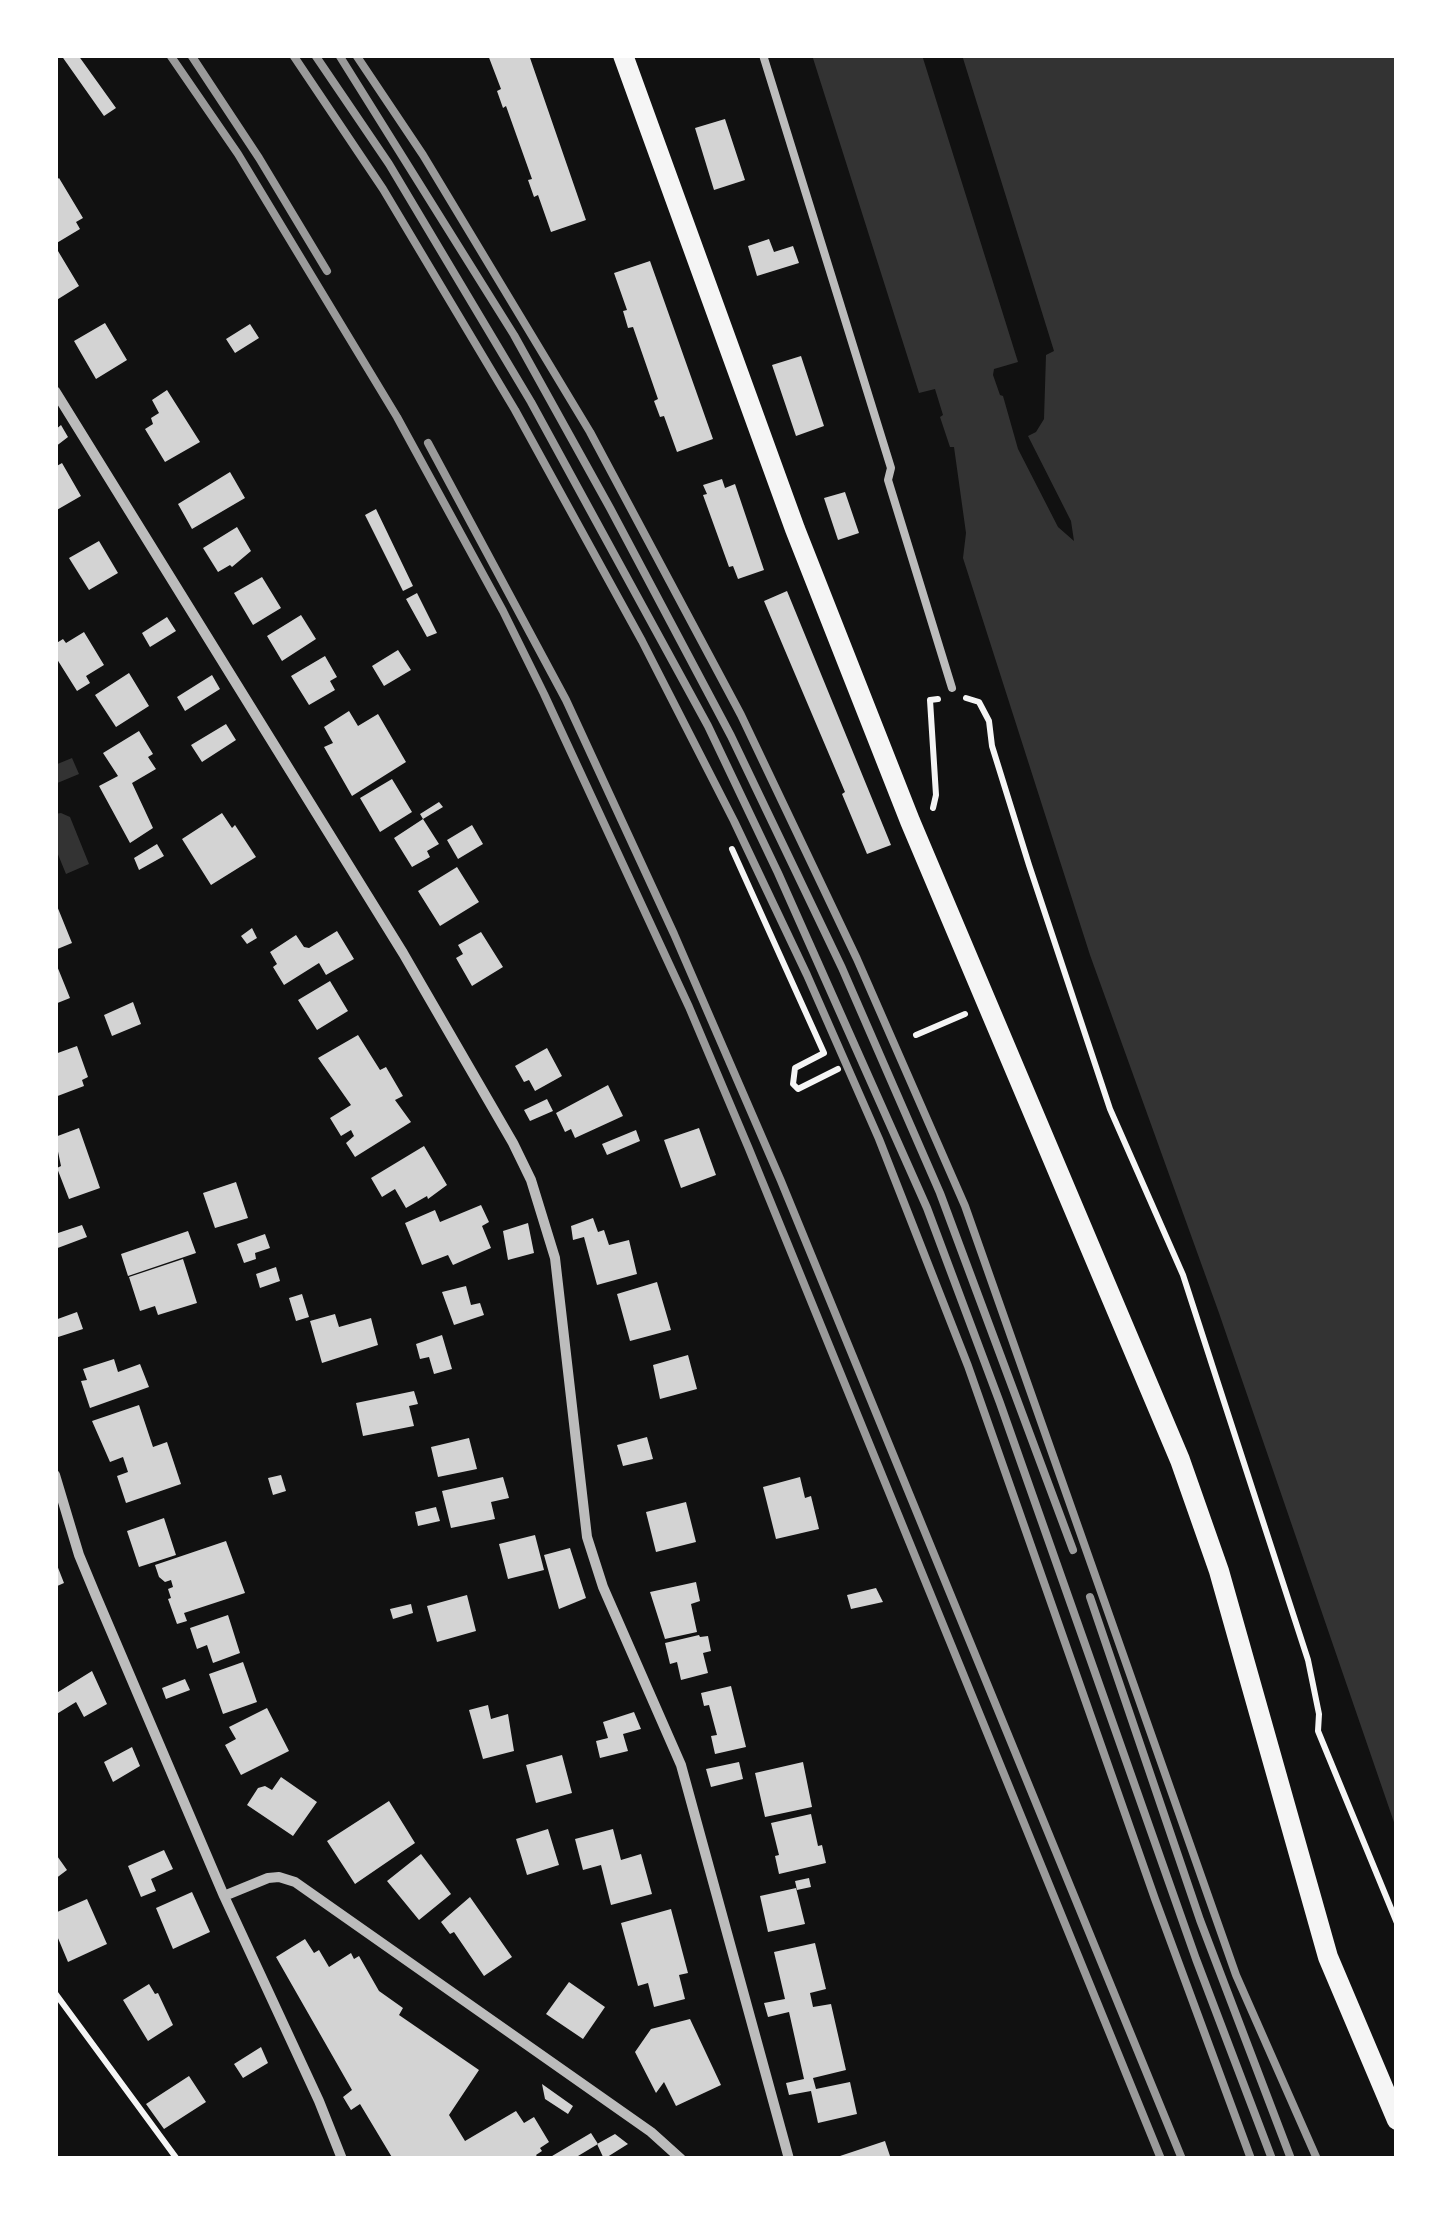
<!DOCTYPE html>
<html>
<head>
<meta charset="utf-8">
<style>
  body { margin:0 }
  #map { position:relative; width:1452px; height:2214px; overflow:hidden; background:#111; font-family:"IBM Plex Serif",serif }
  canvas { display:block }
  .frame { position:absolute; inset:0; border:58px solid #fff; pointer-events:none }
</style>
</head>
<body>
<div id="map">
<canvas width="1452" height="2214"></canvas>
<div class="frame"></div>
</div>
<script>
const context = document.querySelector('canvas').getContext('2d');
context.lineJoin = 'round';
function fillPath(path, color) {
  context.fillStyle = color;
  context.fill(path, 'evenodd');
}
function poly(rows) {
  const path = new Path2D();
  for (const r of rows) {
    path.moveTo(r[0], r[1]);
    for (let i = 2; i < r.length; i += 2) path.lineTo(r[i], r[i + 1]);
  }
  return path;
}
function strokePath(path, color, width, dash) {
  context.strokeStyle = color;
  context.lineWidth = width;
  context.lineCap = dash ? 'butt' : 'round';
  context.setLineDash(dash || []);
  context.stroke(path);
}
fillPath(poly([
  [812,55,922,55,1018,362,994,369,993,375,1000,395,1003,396,1018,449,1058,527,1074,541,1071,521,1028,436,1036,432,1044,419,1046,355,1054,351,962,55,1397,55,1397,1831,1219,1313,1090,955,963,558,966,533,954,447,950,447,940,417,943,415,935,389,919,393],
  [72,758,79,774,55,784,55,765],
  [61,813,70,817,89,864,66,874,55,847,55,814]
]), '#333');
fillPath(poly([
  [61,55,78,55,116,108,104,116],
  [488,55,529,55,586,220,551,232,538,195,534,197,528,180,532,179,506,106,503,108,497,91,501,89],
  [725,119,745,180,714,190,695,128],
  [59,178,83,218,76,222,80,229,55,244,55,181],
  [769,239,774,252,793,246,799,263,757,276,748,246],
  [58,251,79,286,55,301,55,253],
  [650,261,713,439,677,452,664,416,660,417,654,401,658,399,633,327,628,328,623,311,627,310,614,273],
  [105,323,127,360,96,379,74,341],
  [250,324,259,338,235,353,226,339],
  [801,356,824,426,796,436,772,365],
  [167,390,200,442,165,462,145,429,153,424,151,418,159,413,152,400],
  [61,425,68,437,55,447,55,430],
  [62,463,81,496,55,511,55,467],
  [230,472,245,498,192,529,178,504],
  [722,479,725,488,735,484,764,570,738,579,733,566,729,567,703,495,707,494,703,485],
  [845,492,859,533,838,540,824,498],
  [376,509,413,586,403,591,365,515],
  [237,527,251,551,232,567,230,565,218,572,203,548],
  [99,541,118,573,89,590,69,558],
  [262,577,281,608,253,625,234,593],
  [787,591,891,845,867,854,842,794,845,792,764,601],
  [417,593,437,633,427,637,406,599],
  [301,615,316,639,282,661,267,636],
  [167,617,176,631,150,647,142,633],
  [84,632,104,665,86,676,90,683,77,691,55,656,55,644,63,639,66,643],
  [398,650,411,670,384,686,372,666],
  [325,656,337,677,330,681,335,690,309,705,291,676],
  [129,673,149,706,116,727,95,695],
  [212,675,220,689,185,711,177,697],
  [349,711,358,726,378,714,406,762,352,796,324,747,333,743,324,727],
  [226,724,236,740,202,762,191,745],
  [139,731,153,754,148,757,156,769,132,783,153,828,130,843,99,786,118,776,103,753],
  [392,779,412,812,380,832,360,798],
  [439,802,443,807,423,819,420,814],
  [222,813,232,828,235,825,256,857,211,885,182,839],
  [423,819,439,844,427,851,430,857,412,867,394,838],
  [472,825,483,844,458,859,447,840],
  [157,844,164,856,139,870,134,858],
  [457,867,479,902,440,926,418,891],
  [55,901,72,943,55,950],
  [252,928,257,938,247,944,241,936],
  [337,931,354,959,326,975,319,963,284,985,273,967,277,964,270,952,296,935,304,947,309,948],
  [481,932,503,967,472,986,456,958,463,954,458,945],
  [55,961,70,998,55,1004],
  [330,981,348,1011,317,1030,298,1000],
  [133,1002,141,1024,112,1036,104,1015],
  [358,1035,380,1070,386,1067,403,1096,395,1100,411,1122,355,1157,346,1143,354,1136,351,1130,341,1136,330,1118,351,1105,318,1058],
  [77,1046,88,1077,82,1080,84,1086,55,1097,55,1054],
  [547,1048,562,1076,535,1091,529,1080,524,1082,515,1066],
  [608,1085,623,1116,575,1138,571,1129,565,1132,556,1113],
  [547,1099,553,1111,530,1121,524,1110],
  [79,1128,100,1188,69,1199,57,1168,61,1166,55,1137],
  [699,1128,716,1175,681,1188,664,1140],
  [636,1130,640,1141,607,1155,602,1144],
  [424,1146,447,1185,428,1199,427,1196,406,1208,395,1189,382,1197,371,1178],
  [236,1182,248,1218,215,1228,203,1193],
  [481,1205,489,1222,482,1226,491,1248,453,1265,448,1255,422,1265,405,1223,435,1210,440,1222],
  [593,1218,598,1232,604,1230,609,1245,629,1240,637,1274,597,1285,584,1237,573,1240,571,1226],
  [528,1223,534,1253,508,1260,503,1231],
  [82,1225,87,1237,55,1249,55,1234],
  [188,1231,196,1253,128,1276,121,1254],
  [265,1234,270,1248,255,1253,256,1259,244,1263,237,1244],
  [183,1259,197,1303,158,1315,155,1306,140,1311,129,1277],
  [276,1267,280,1281,260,1288,256,1274],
  [657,1282,671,1330,630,1341,617,1294],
  [466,1286,471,1305,480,1303,484,1315,454,1325,442,1292],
  [302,1294,309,1317,296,1321,289,1298],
  [77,1312,83,1329,55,1338,55,1320],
  [335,1314,339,1327,371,1318,378,1345,322,1363,310,1321],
  [442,1335,452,1369,434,1374,429,1357,420,1359,416,1344],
  [688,1355,697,1389,660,1399,653,1365],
  [114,1359,118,1372,140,1364,149,1387,90,1408,81,1381,87,1380,83,1369],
  [414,1391,418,1404,409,1406,414,1426,363,1436,356,1403],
  [139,1405,153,1447,167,1442,181,1484,126,1503,117,1476,128,1472,123,1457,110,1462,92,1421],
  [647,1437,653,1459,623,1466,617,1445],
  [469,1438,477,1469,438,1477,431,1447],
  [281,1475,286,1491,273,1495,268,1478],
  [503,1477,509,1498,491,1502,495,1519,451,1528,442,1491],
  [800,1477,805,1498,811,1496,819,1529,776,1539,763,1487],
  [686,1502,696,1542,656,1552,646,1512],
  [436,1507,440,1521,418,1526,415,1512],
  [164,1518,176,1555,139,1567,127,1531],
  [535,1535,544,1570,508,1579,499,1544],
  [226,1541,245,1593,184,1613,187,1621,177,1624,168,1599,171,1598,168,1589,173,1587,171,1580,165,1582,159,1577,155,1565],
  [570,1548,586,1598,559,1609,544,1555],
  [55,1560,64,1583,55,1587],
  [696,1582,700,1601,691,1604,697,1632,665,1639,650,1592],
  [876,1588,883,1602,851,1609,847,1595],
  [467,1595,476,1631,437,1642,427,1606],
  [411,1604,413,1613,393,1619,390,1609],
  [228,1615,240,1653,213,1663,207,1645,197,1649,190,1628],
  [699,1635,700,1637,708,1636,711,1651,703,1653,708,1673,681,1680,677,1662,670,1664,665,1643],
  [243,1662,257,1702,223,1714,209,1674],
  [92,1671,107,1704,84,1717,76,1702,55,1715,55,1694],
  [185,1679,190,1690,166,1699,162,1688],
  [731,1686,746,1747,715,1754,711,1736,717,1735,709,1705,704,1706,701,1693],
  [488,1705,491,1719,508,1714,514,1751,483,1759,469,1710],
  [267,1708,289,1751,241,1775,225,1745,236,1739,229,1727],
  [634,1712,641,1729,623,1734,628,1751,600,1758,596,1741,608,1738,603,1722],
  [132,1747,140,1766,113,1782,104,1762],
  [562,1755,572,1793,536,1803,526,1765],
  [739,1762,743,1779,711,1787,706,1769],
  [803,1762,812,1807,765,1817,755,1773],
  [281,1777,317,1802,293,1836,247,1805,258,1788,265,1786,272,1790],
  [389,1801,415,1843,355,1884,327,1841],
  [811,1814,818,1846,822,1845,826,1863,779,1874,775,1856,779,1855,771,1823],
  [548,1829,559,1865,527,1875,516,1839],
  [613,1829,621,1860,641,1854,652,1894,611,1905,601,1865,583,1870,575,1839],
  [164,1850,173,1869,151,1879,156,1891,141,1897,128,1866],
  [55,1853,67,1870,55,1879],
  [421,1854,451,1894,419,1920,387,1881],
  [809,1878,811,1887,797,1890,795,1881],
  [796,1888,805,1924,768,1932,760,1896],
  [192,1892,210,1932,173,1949,156,1908],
  [470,1897,512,1957,484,1976,454,1932,450,1934,441,1922],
  [87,1899,107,1944,68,1962,55,1931,55,1913],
  [671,1909,688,1973,679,1975,685,1999,654,2007,648,1983,638,1986,621,1923],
  [305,1939,314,1953,319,1950,329,1967,351,1953,354,1959,359,1956,379,1991,403,2008,399,2015,479,2070,449,2115,465,2141,516,2111,524,2123,534,2117,549,2142,540,2148,542,2151,536,2155,539,2159,393,2159,360,2104,351,2110,343,2097,352,2090,276,1957],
  [815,1943,826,1989,810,1993,813,2007,831,2004,846,2070,813,2078,816,2089,850,2082,857,2114,818,2123,811,2091,789,2095,786,2083,804,2079,789,2012,768,2017,764,2003,785,1999,774,1952],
  [569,1982,605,2007,583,2039,546,2014],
  [149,1984,155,1994,158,1993,173,2025,148,2041,123,2000],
  [690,2019,721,2085,676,2106,664,2082,656,2093,635,2052,651,2029],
  [261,2047,268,2063,243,2078,234,2064],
  [189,2076,206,2102,164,2129,146,2104],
  [542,2084,573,2106,568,2114,545,2099],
  [591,2133,598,2144,573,2159,547,2159],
  [615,2134,628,2144,604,2159,597,2144],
  [885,2141,891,2159,834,2159,834,2158]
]), '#d3d3d3');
strokePath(poly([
  [966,698,979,702,989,721,992,746,1029,865,1110,1109,1183,1275,1228,1414,1308,1660,1319,1714,1318,1731,1397,1923],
  [933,808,936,795,930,700,938,699],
  [732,849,824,1053,795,1068,793,1084,798,1089,838,1069],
  [916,1035,965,1014],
  [55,1993,177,2159]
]), '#f5f5f5', 6);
strokePath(poly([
  [763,55,891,468,888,480,952,688]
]), '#bcbcbc', 8);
strokePath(poly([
  [55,391,403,953,513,1143,531,1180,555,1258,587,1537,603,1587,681,1765,789,2159],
  [55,1475,79,1555,96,1596,224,1896,319,2101,342,2159],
  [224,1896,268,1878,279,1877,295,1882,651,2132,681,2159]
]), '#bcbcbc', 10);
strokePath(poly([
  [623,55,795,529,910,821,1180,1460,1219,1571,1328,1957,1397,2120]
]), '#f5f5f5', 20);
strokePath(poly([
  [170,55,238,154,397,417,503,611,544,694,689,1007,749,1149,1161,2159],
  [191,55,259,158,327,271],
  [293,55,383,189,515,410,642,641,734,821,807,975,879,1139,968,1366,1155,1899,1251,2159],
  [315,55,389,164,531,402,708,726,778,873,927,1208,1000,1403,1196,1959,1272,2159],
  [339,55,514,335,610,508,731,736,842,968,940,1193,1073,1550],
  [356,55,423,155,590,432,741,715,857,959,965,1206,1236,1975,1317,2159],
  [428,443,566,700,674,934,781,1181,1182,2159],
  [1090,1597,1200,1920,1291,2159]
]), '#9a9a9a', 8);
</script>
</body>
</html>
